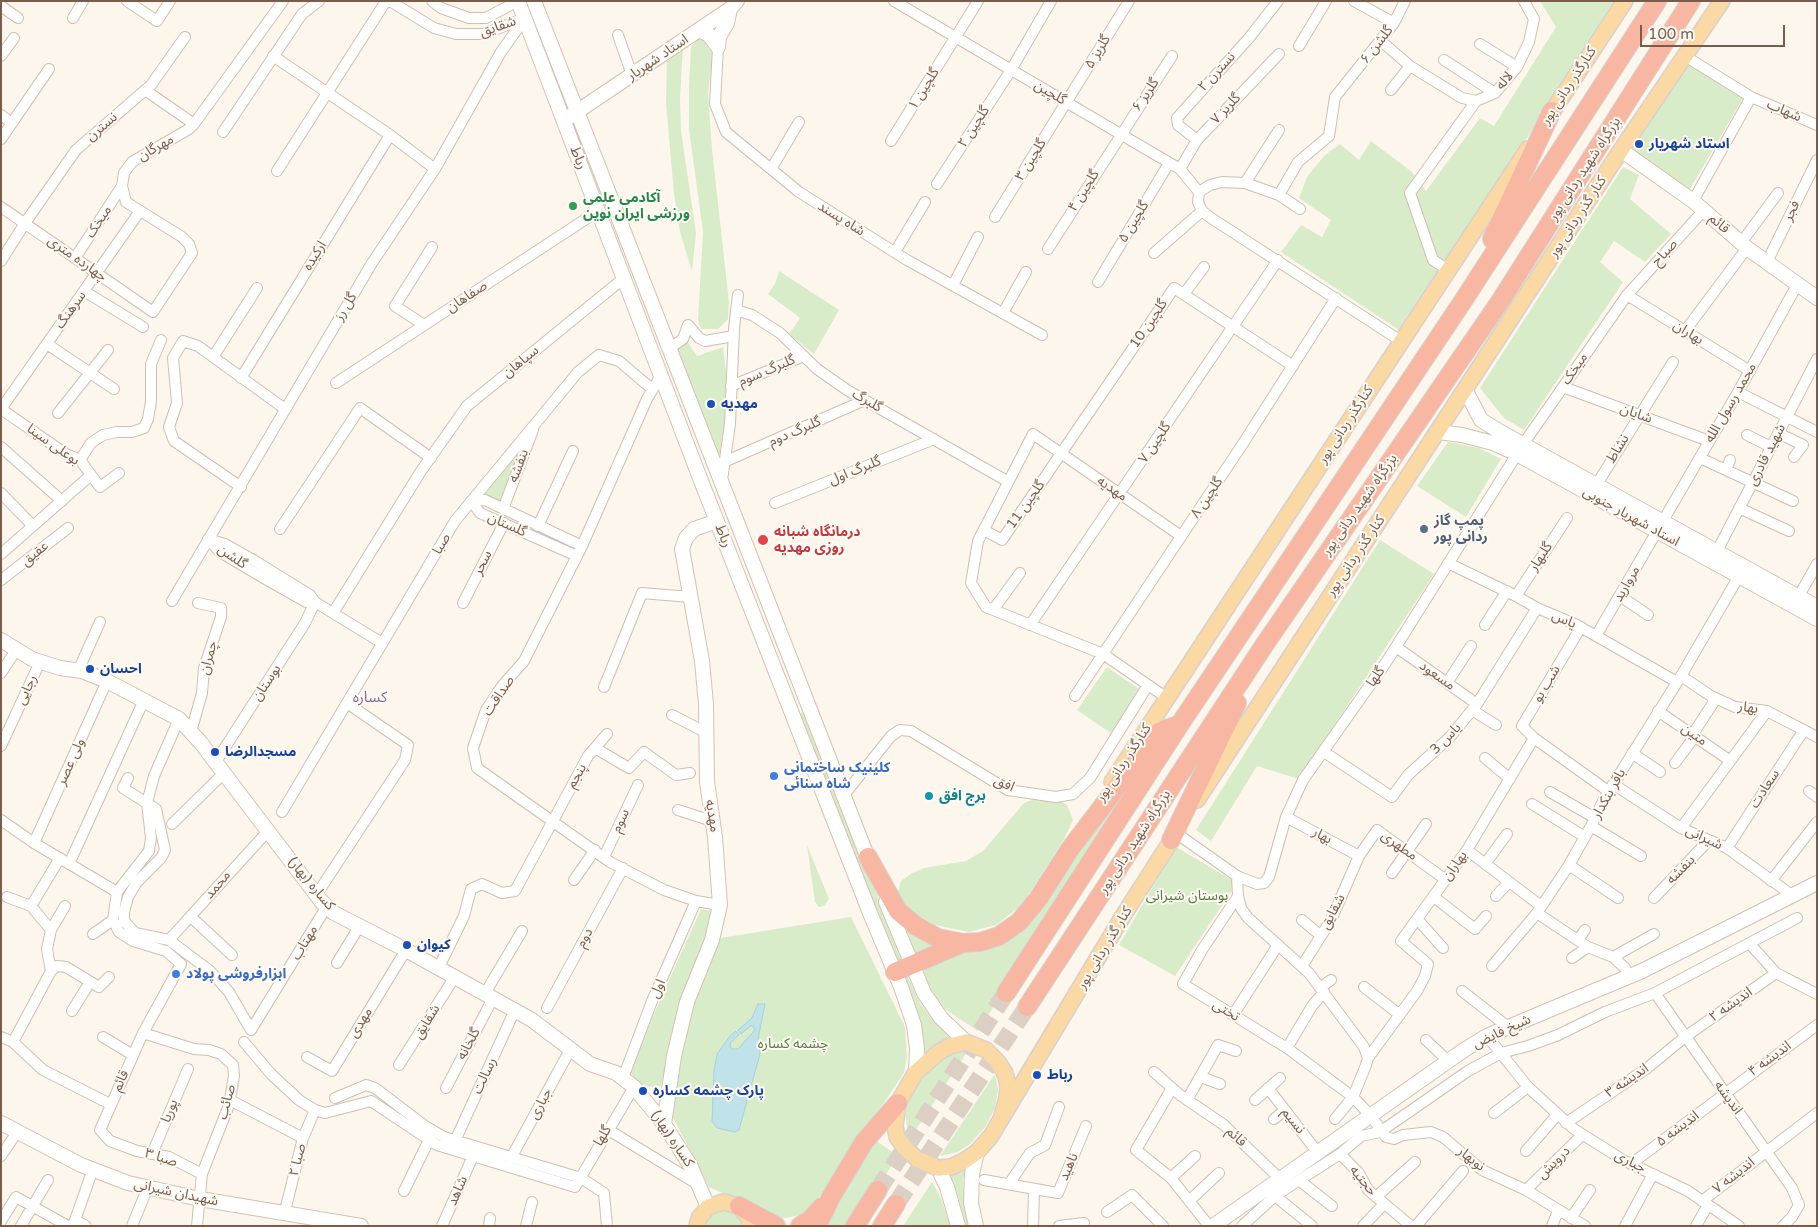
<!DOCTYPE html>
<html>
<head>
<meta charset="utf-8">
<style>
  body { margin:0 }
  #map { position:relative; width:1818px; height:1227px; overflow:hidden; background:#fdf6ec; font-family:"Varela Round",sans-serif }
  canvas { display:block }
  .frame { position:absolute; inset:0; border:2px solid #7a5c4d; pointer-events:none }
  .scale { position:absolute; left:1640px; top:25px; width:145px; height:22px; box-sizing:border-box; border:2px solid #7a5c4d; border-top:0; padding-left:6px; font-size:15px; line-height:18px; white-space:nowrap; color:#7a5c4d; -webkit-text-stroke:4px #fffaf3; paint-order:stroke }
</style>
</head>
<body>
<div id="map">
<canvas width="1818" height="1227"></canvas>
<div class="frame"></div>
<div class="scale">100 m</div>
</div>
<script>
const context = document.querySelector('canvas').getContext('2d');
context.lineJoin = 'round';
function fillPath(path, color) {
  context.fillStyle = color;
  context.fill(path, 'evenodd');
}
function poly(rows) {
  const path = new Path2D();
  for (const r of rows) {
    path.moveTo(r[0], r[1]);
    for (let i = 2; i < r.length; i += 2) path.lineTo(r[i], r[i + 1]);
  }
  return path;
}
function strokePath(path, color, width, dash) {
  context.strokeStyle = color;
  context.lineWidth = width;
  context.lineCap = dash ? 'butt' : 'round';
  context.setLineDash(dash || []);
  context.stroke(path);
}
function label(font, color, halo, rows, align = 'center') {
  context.font = font + ' "Varela Round","Noto Sans Arabic",sans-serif';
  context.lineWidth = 4;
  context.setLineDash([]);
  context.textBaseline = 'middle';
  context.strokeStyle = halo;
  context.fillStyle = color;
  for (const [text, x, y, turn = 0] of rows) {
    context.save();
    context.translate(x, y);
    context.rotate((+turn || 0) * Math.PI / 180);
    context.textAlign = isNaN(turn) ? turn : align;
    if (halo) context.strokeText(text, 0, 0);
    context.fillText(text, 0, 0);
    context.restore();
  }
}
fillPath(poly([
  [1540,1,1618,1,1399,330,1281,252,1301,225,1322,237,1331,220,1299,198,1307,177,1324,156,1340,144,1359,160,1371,141,1412,172,1426,191,1480,118,1494,126,1556,27],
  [698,39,707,39,713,55,708,93,712,149,729,302,728,319,718,329,701,329,698,320,703,232,689,129,689,87,691,47],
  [683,46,680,99,681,131,696,233,692,271,680,232,674,194,666,103,667,58],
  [1688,62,1746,93,1690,189,1628,148],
  [1623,167,1639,175,1630,199,1671,234,1645,262,1614,241,1600,262,1623,282,1524,430,1504,418,1480,388],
  [779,271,839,310,814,354,789,334,800,318,768,294,775,284],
  [687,341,697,356,723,347,727,380,725,422,719,457,677,350],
  [529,439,501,503,484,495],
  [1448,442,1479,448,1501,459,1466,517,1417,486],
  [1380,540,1434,574,1299,779,1257,766,1211,841,1196,830],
  [1107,667,1145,693,1115,736,1077,710],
  [804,712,902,958,896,962,800,714],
  [1134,774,1140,780,978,1031,945,1009,931,989,922,968,1022,929,1037,914],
  [1040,797,1054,797,1067,805,1073,820,1064,839,1022,905,996,925,969,932,935,925,908,910,897,896,901,881,912,873,924,868,966,861,983,851,1024,803],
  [807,845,829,899,824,906,819,907,815,902],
  [1176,847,1237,883,1175,976,1119,945],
  [701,909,712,911,711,925,682,996,661,1086,647,1087,637,1082,630,1072,641,1043],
  [851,917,905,1027,907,1056,904,1073,827,1187,805,1214,780,1219,709,1187,671,1114,691,1007,720,938],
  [904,921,952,943,915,956],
  [907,975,920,1003,930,1016,958,1040,942,1042,925,1057,920,1021,902,977],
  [960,1051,967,1052,911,1137,907,1127,905,1113,910,1097,923,1076,937,1063,950,1053],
  [995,1074,998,1090,995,1108,985,1127,970,1144,958,1152,940,1156],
  [875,1140,898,1156,852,1226,824,1226],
  [966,1169,963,1179,964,1194,972,1226,966,1226,954,1181,948,1178],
  [932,1182,939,1194,951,1226,903,1226],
  [721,1207,739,1214,744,1226,703,1226,705,1218]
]), '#d8ecc9');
const water = poly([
  [758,1004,765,1004,758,1039,760,1054,739,1130,735,1132,717,1128,712,1121,714,1070,717,1054,730,1036,736,1031,739,1035,731,1042,730,1046,732,1049,738,1049,755,1030,752,1025,741,1034,738,1030,752,1018,758,1004]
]);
fillPath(water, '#bfe3e8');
strokePath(water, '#a5d3da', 1);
strokePath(poly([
  [878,1190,1006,993],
  [896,1204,1027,1007]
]), '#dcd0c4', 18, [18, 9]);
const street = poly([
  [127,1,157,21,170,1],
  [390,1,434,28,456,34,484,34,525,18],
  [432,1,441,8,469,18,486,18,518,1],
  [894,1,1180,169,1199,192],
  [1354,1,1394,23],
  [1,6,18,18],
  [73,18,83,1],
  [618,35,632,75],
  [1381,41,1410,66,1462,98,1476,101,1495,93,1517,67,1529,42,1534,19,1524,1],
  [1480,44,1517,67],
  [1299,46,1326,1],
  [718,47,715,104,726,132,799,192,907,260,1042,335],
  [1,56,14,38],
  [273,56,390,135,435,169],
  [1685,56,1751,97],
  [1444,60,1495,93],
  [145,90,194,124],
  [1391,90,1410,66],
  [1,115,12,123],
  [223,132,302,14,319,1],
  [1,139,49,69],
  [1197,140,1178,125,1177,118,1249,38,1278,1],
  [891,141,978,1],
  [771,169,799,122],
  [1180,169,1197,140,1279,54],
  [277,171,386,1],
  [1245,183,1279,130],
  [937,184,1011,70,1051,1],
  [1279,195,1298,162,1329,136,1335,97,1394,23,1405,1],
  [1693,201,1751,97,1817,125],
  [1,207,153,312,192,253,189,244,182,237,126,202,122,186,124,173,132,162,189,129,194,124,283,1],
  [1300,209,1279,195,1245,183,1222,182,1210,185,1199,192,1198,202,1202,211,1211,218,1401,341],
  [995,217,1129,1],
  [1741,243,1778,193],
  [1048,249,1172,56],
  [895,252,925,202],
  [1154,253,1202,211],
  [75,258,122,186],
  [1,261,25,223,76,150,151,85,185,37],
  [1767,262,1817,160],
  [1448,270,1433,260,1410,193,1476,101],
  [1098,282,1169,163],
  [953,285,978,237],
  [84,291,143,327],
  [1184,294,1204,267],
  [1627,295,1750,371],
  [736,310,752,315,780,333,817,369,847,390,1007,481],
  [1003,313,1026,272],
  [424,325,395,306,432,247],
  [1685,331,1747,248],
  [47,344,114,389],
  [670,348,683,339,688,325,699,338,705,341,734,336],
  [213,357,257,288],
  [661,375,647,399,582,546,524,661,502,686,486,710,473,748,477,768,610,862,664,890,696,901,720,905],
  [241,378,390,135],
  [336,383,598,211],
  [731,386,804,356],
  [1563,387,1709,441],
  [1738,392,1817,432],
  [1,409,140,211],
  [1,409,66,454,80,460,100,487,119,473],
  [58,413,108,350],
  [1778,433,1803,445,1794,457],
  [1747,435,1771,447],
  [1,447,62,501],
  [1700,458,1793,501],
  [80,460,91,443,103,435,117,432,132,432,144,428,148,419,151,401,151,364,161,340],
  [724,462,865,400],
  [1726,470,1730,460],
  [722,480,730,424,734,328,738,295],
  [1597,484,1673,362],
  [241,487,174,441,169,427,177,403,173,358,183,341,198,346,285,409],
  [1,493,33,526],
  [471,501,485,500,582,546],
  [471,501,480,513,577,556],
  [775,503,934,439],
  [1739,508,1789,531],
  [503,509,533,430],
  [538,526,573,451],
  [280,529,360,408,431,458],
  [984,530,1002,540,1174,288,1293,366],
  [208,539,225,544,255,561,310,595,315,602,306,602,262,577,220,552,208,539],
  [1717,551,1817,359],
  [1,554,91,475],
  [1448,563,1516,596,1537,608,1575,624,1677,682],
  [1,580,68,528],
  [1516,596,1567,518],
  [1620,596,1648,615],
  [172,601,372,263,435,169,501,52,525,18],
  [1796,601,1817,564],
  [463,603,504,523],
  [993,610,1020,573],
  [333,613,421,471,467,406,624,278],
  [1030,625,1278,260],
  [1485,625,1507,591],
  [1581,627,1522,726,1534,738,1608,791],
  [1596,636,1738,392,1797,285],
  [1396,647,1477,704],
  [78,671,100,622],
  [1,673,16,650],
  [1681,676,1711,696,1735,707,1767,711,1817,737],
  [1447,683,1471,646],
  [604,687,642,593,690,597],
  [1075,696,1242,445,1336,298],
  [1167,698,1103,654,986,607,971,583,978,541,1033,434,1181,536],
  [1472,710,1496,725],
  [1658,711,1729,760],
  [672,715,707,733],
  [179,719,154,776,147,803,151,838,149,851,117,892,113,920,119,932,133,941,166,951,181,964,143,1033,100,1130,110,1141,137,1151,169,1157,202,1174,197,1226],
  [191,732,202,693,204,668,221,617,221,608,198,603],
  [1693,734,1713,703],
  [1,746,40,662],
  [595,748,629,768,644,752,676,775,690,773],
  [1324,752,1392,797,1408,775,1450,737,1477,704,1537,608],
  [1632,753,1660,772],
  [1485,758,1510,779],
  [215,763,305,623,315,602,382,643],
  [1675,763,1695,736],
  [128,778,123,788,156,809,165,850,161,858,137,882,128,897,124,912,124,921,135,933,169,940,210,971,229,992,251,1030,327,906],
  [1613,784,1681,828,1727,848,1793,896],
  [1809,791,1817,797],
  [1550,792,1595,818],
  [844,795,891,736,900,730,911,731,1008,790,1056,797,1073,794,1090,778,1148,685],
  [1532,804,1585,837],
  [678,810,712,821],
  [282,812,455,521,578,372,599,355,619,361,652,389],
  [1286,817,1359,856],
  [1,820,34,843,117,892],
  [172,824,224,773],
  [1591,826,1641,856],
  [1681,828,1767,711],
  [1176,833,1237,876,1238,896,1241,908,1248,918,1309,973,1364,1047,1368,1058,1366,1065,1353,1097,1371,1116,1386,1137,1394,1139,1403,1135,1431,1132,1443,1137,1482,1170,1526,1190,1585,1226],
  [34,843,107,681],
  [1727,848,1804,730],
  [1467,850,1541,906],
  [604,857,638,785],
  [69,864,144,700],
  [1485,864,1507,834],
  [1569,865,1618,898],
  [1392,873,1426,824],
  [1237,876,1257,884,1264,883,1269,877,1286,817,1303,780,1387,661,1524,443,1627,295,1704,210],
  [574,880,595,850],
  [1771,881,1817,822],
  [317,894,405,760,408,745,347,703],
  [1238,896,1202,950,1183,984,1287,1048,1353,1097,1335,1119],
  [1496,896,1509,882],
  [7,897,31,906,51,930],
  [1434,897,1475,929,1486,916],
  [1654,898,1708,841],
  [31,906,60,858],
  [1537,913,1588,947,1613,957,1625,968,1629,977],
  [191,917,232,955],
  [1302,920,1321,936],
  [1418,920,1443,948],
  [93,934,113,920],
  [169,940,268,831],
  [1578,940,1585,930],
  [1750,944,1776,973,1817,994],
  [1613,957,1654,934],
  [1572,958,1588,947],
  [337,963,359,927],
  [1302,966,1331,920,1359,856,1377,830,1446,880],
  [1492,966,1537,913,1569,865,1591,826,1604,799,1681,676,1739,576],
  [438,969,464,916,471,889,482,884,502,893,515,891,588,756,607,734],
  [51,971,47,949,51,930,65,906],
  [1321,987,1331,980],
  [1364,987,1400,1015],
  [1462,991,1508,1027],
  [1655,993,1792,1188,1799,1205,1792,1217,1783,1226],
  [484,995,522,931],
  [547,1008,623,868],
  [72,1011,90,982],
  [1233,1015,1278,945],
  [143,1033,194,1049,209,1050,221,1054,233,1065,234,1076,229,1105,202,1174],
  [1487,1036,1528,1087,1574,1129,1623,1160,1688,1191,1739,1226],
  [1,1037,13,1042,43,1070,110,1104],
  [103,1037,133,1055],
  [1426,1040,1448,1061],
  [13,1042,51,971,57,966,66,967,99,987,109,977],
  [244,1042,271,1074,299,1100,315,1110,325,1113,371,1101,437,1145,575,1187,634,1087],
  [1287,1048,1312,1006,1324,992],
  [307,1057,332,1071,406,950],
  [1368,1058,1417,991,1425,976,1428,964,1401,941,1467,850,1534,738],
  [399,1065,454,978],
  [1154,1072,1180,1095,1224,1125,1280,1179],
  [1201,1077,1220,1084],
  [623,1078,652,1001,696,901],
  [446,1088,492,1000],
  [1172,1088,1136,1150,1171,1178,1209,1226],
  [1268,1088,1318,1153],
  [335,1098,366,1085,375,1088,425,1126,444,1137,581,1178,604,1193,607,1226],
  [230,1100,303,1138],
  [1187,1100,1218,1045,1236,1051],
  [1255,1100,1280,1078],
  [1494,1113,1528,1087],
  [1274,1119,1285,1110],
  [1566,1123,1646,1069,1685,1037,1776,973],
  [607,1129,699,1185],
  [455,1141,514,1012],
  [1526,1151,1557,1115],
  [152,1154,188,1069],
  [1340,1154,1359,1173,1368,1190,1411,1226],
  [1,1156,18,1131],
  [511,1158,570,1050],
  [1631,1164,1817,1025],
  [1171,1178,1195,1156],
  [984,1180,1058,1193,1086,1126],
  [1300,1181,1332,1206],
  [1009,1184,1030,1153,1045,1145,1059,1107],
  [1272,1190,1280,1200,1312,1226],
  [1526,1190,1582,1135],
  [404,1191,429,1140],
  [1376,1197,1415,1162],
  [1189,1201,1219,1173],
  [1702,1201,1817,1113],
  [285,1211,303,1138,315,1110],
  [1107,1212,1132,1195,1163,1226],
  [1571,1218,1590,1190],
  [75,1220,86,1226],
  [1,1221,16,1197,68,1226],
  [21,1226,48,1180],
  [73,1226,93,1169],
  [132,1226,148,1187],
  [442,1226,473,1156],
  [489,1226,490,1218],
  [526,1226,532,1202],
  [1033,1226,1034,1189],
  [1059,1226,1084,1223],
  [1242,1226,1276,1195,1340,1154,1361,1136,1380,1132,1468,1071,1501,1053,1528,1046,1558,1035,1605,1012,1655,993,1797,918],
  [1363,1226,1384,1204],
  [1416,1226,1463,1171],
  [1552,1226,1558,1211],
  [1625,1226,1653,1174],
  [1696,1226,1708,1205]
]);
const secondary = poly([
  [518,1,698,473,870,913,901,987,914,1025,917,1049,916,1072],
  [534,1,871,866],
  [699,30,709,35,718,47,719,37,727,23,730,9],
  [569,117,730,9,737,1],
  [1621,150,1693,201,1747,248,1817,298],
  [1466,391,1481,420,1497,430,1817,607],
  [1438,432,1462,435,1493,443,1517,454,1817,619],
  [1,640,32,659,60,668,82,671,107,681,179,719,201,743,321,901,334,913,406,950,532,1020,590,1064,616,1073,634,1087,664,1124,690,1165,708,1207],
  [886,902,924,993,941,1018,966,1042],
  [1,1123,81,1165,128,1183,200,1199,361,1226],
  [664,1124,674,1056,687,1002,712,940,720,905,715,837,707,782,706,704,702,661,682,549,686,538,694,529,717,521],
  [938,1168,947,1187,958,1226],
  [976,1226,971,1203,972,1174,977,1152],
  [1213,1226,1464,1050,1487,1036,1642,971,1817,883]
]);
const primary = poly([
  [1546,121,1625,1],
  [1112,782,1528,149],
  [1197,800,1621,150,1722,1],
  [1001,1119,1123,916,1178,830],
  [897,1137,895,1126,898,1103,916,1072,939,1052,950,1046,966,1042],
  [938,1168,951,1167,964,1161,977,1152,991,1136,1001,1119,1007,1098,1008,1085,1005,1073],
  [697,1226,699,1218,708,1207,723,1202,739,1206,749,1218,751,1226]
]);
const highway = poly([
  [1492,239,1552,111],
  [1171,840,1237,703],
  [868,857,898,911,916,926,938,938,963,943,980,942,999,936,1019,922,1038,899,1070,849,1159,732,1180,724],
  [895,972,963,943],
  [1006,993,1180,724,1463,301,1657,1],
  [1027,1007,1265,644,1499,303,1691,1],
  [739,1206,776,1226],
  [800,1226,810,1220,822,1207],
  [817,1226,831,1197,864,1142,898,1103],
  [855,1226,878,1190],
  [882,1226,896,1204]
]);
strokePath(street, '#d1beb0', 12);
strokePath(secondary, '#d6c0b0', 16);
strokePath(primary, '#dad1cd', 18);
strokePath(highway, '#dad1cd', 20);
strokePath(street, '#fff', 10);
strokePath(secondary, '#fff', 14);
strokePath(primary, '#fbd9a5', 15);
strokePath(highway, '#f7b7a3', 18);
const primaryBridge = poly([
  [966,1042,986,1050,998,1062,1005,1073],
  [897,1137,905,1148,917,1159,938,1168]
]);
strokePath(primaryBridge, '#dad1cd', 18, []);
strokePath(primaryBridge, '#fbd9a5', 15);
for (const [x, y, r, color] of [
  [1639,144,5,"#1a4fb4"],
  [573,206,5,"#2e9e5b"],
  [711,404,5,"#1a4fb4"],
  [1424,529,5,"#5c6f8a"],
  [763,540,6,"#e0444e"],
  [90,669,5,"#1a4fb4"],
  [215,752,5,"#1a4fb4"],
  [774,776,5,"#3f7fe0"],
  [929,796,5,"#0f9aa8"],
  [407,945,5,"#1a4fb4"],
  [176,974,5,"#3f7fe0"],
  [1037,1075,5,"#1a4fb4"],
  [643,1091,5,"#1a4fb4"]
]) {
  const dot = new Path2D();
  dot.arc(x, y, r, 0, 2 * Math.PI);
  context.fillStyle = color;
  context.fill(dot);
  strokePath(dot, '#fffaf3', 2);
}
label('14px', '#7a5c4d', '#fffaf3', [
  ["شقایق",498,27,-19],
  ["گلشن ۶",1377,45,-52],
  ["گلریز ۵",1098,52,-59],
  ["استاد شهریار",658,58,-34],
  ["نسترن ۲",1217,72,-47],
  ["لاله",1505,81,-50],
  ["کنارگذر ردانی پور",1569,86,-57],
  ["گلچین ۱",924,89,-58],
  ["گلچین",1050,93,30],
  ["گلریز ۶",1146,95,-56],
  ["گلریز ۷",1226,109,-47],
  ["شهاب",1784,111,23],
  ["نسترن",102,127,-40],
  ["گلچین ۲",974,127,-57],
  ["مهرگان",156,148,-30],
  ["رباط",578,158,69],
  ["گلچین ۳",1031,160,-58],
  ["بزرگراه شهید ردانی پور",1585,169,-57],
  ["گلچین ۴",1084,191,-58],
  ["فجر",1792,211,-64],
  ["کنار گذر ردانی پور",1578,217,-57],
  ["شاه پسند",841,219,32],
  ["میخک",99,222,-57],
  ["گلچین ۵",1134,222,-59],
  ["قائم",1719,224,41],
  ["صباح",1665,253,-48],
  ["ارکیده",315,256,-58],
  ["چهارده متری",77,259,35],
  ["صفاهان",467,297,-33],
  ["گل رز",346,307,-59],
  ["سرهنگ",71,310,-55],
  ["گلچین 10",1149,324,-56],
  ["بهاران",1688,333,32],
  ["سپاهان",521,362,-39],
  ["میخک",1575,369,-55],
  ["گلبرگ سوم",767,371,-23],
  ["گلبرگ",867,401,30],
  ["محمد رسول الله",1731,403,-60],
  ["شایان",1636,414,20],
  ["کنارگذر ردانی پور",1346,425,-57],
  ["گلبرگ دوم",795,432,-23],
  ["گلچین ۷",1155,443,-56],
  ["بوعلی سینا",53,445,35],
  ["نشاط",1618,449,-59],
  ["شهید قادری",1767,455,-63],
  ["بنفشه",519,466,-70],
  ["گلبرگ اول",855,471,-22],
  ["مهدیه",1112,489,34],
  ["گلچین ۸",1207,498,-56],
  ["گلچین 11",1026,505,-55],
  ["بزرگراه شهید ردانی پور",1360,505,-55],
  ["استاد شهریار جنوبی",1631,517,29],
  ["گلستان",507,525,24],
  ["رباط",723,536,69],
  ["صبا",442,544,-60],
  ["عقیق",35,554,-39],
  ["کنار گذر ردانی پور",1356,556,-56],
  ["گلشن",232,557,34],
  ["گلبهار",1541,557,-57],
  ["سحر",483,563,-63],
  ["مروارید",1627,584,-60],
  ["یاس",1564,620,24],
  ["چمران",209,658,-75],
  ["مسعود",1437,676,35],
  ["گلها",1376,677,-55],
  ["بوستان",267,683,-57],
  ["شب بو",1547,684,-59],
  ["رجایی",27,690,-65],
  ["صداقت",499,696,-56],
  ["بهار",1748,708,8],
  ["متین",1694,735,35],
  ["یاس 3",1446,739,-46],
  ["ولی عصر",71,762,-66],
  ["کنارگذر ردانی پور",1124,763,-57],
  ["پنجم",577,776,-60],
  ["افق",1004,784,24],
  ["سعادت",1765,789,-57],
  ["باقر بنکدار",1609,794,-61],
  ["مهدیه",712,816,81],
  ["سوم",621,821,-65],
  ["بهار",1322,836,28],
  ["شیرانی",1704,838,25],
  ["بزرگراه شهید ردانی پور",1135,842,-57],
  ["مطهری",1399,846,35],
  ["بهاران",1455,866,-55],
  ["بنفشه",1681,870,-46],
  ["کساره (بهار)",311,884,50],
  ["محمد",218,885,-50],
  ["شقایق",1333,912,-62],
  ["دوم",585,938,-61],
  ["مهتاب",305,943,-59],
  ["کنار گذر ردانی پور",1105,948,-59],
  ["اول",658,989,-66],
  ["اندیشه ۲",1731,1005,-35],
  ["تختی",1226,1011,31],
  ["شقایق",427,1022,-58],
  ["مهدی",361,1023,-59],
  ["شیخ فایض",1502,1032,-25],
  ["گلخانه",469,1044,-62],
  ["اندیشه ۴",1770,1059,-36],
  ["رسالت",485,1076,-65],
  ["قائم",121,1081,-66],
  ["اندیشه ۳",1627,1081,-34],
  ["اندیشه",1728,1098,54],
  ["صائب",227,1102,-75],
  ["جباری",541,1104,-62],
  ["پوریا",170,1111,-68],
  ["نسیم",1293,1121,52],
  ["اندیشه ۵",1678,1129,-37],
  ["گلها",603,1136,-59],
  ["قائم",1236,1137,43],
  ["کساره (بهار)",672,1139,56],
  ["صبا ۳",161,1158,17],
  ["نوبهار",1471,1159,38],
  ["صبا ۲",298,1160,-76],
  ["جباری",1630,1162,27],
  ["درویش",1554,1163,-45],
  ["ناهید",1069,1167,-67],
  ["اندیشه ۷",1734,1176,-38],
  ["حجتیه",1363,1181,51],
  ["شاهد",458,1191,-66],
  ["شهیدان شیرانی",176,1193,12]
]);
label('bold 14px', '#164399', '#fffaf3', [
  ["استاد شهریار",1649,144],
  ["مهدیه",721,404],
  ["احسان",100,669],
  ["مسجدالرضا",225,752],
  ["کیوان",417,945],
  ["رباط",1047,1075],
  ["پارک چشمه کساره",653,1091]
], 'left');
label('bold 14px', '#27864d', '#fffaf3', [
  ["آکادمی علمی",583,198],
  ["ورزشی ایران نوین",583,214]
], 'left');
label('bold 14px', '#4e5e75', '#fffaf3', [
  ["پمپ گاز",1434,521],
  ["ردانی پور",1434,537]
], 'left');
label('bold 14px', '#be3a42', '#fffaf3', [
  ["درمانگاه شبانه",774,532],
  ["روزی مهدیه",774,548]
], 'left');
label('bold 14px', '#366cbe', '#fffaf3', [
  ["کلینیک ساختمانی",784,768],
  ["شاه سنائی",784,784],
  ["ابزارفروشی پولاد",186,974]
], 'left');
label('bold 14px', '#0d838f', '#fffaf3', [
  ["برج افق",939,796]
], 'left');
label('14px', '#537a41', '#fffaf3', [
  ["بوستان شیرانی",1187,896],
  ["چشمه کساره",793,1044]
]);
label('15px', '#846695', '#fffaf3', [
  ["کساره",370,698]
]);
</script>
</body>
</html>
